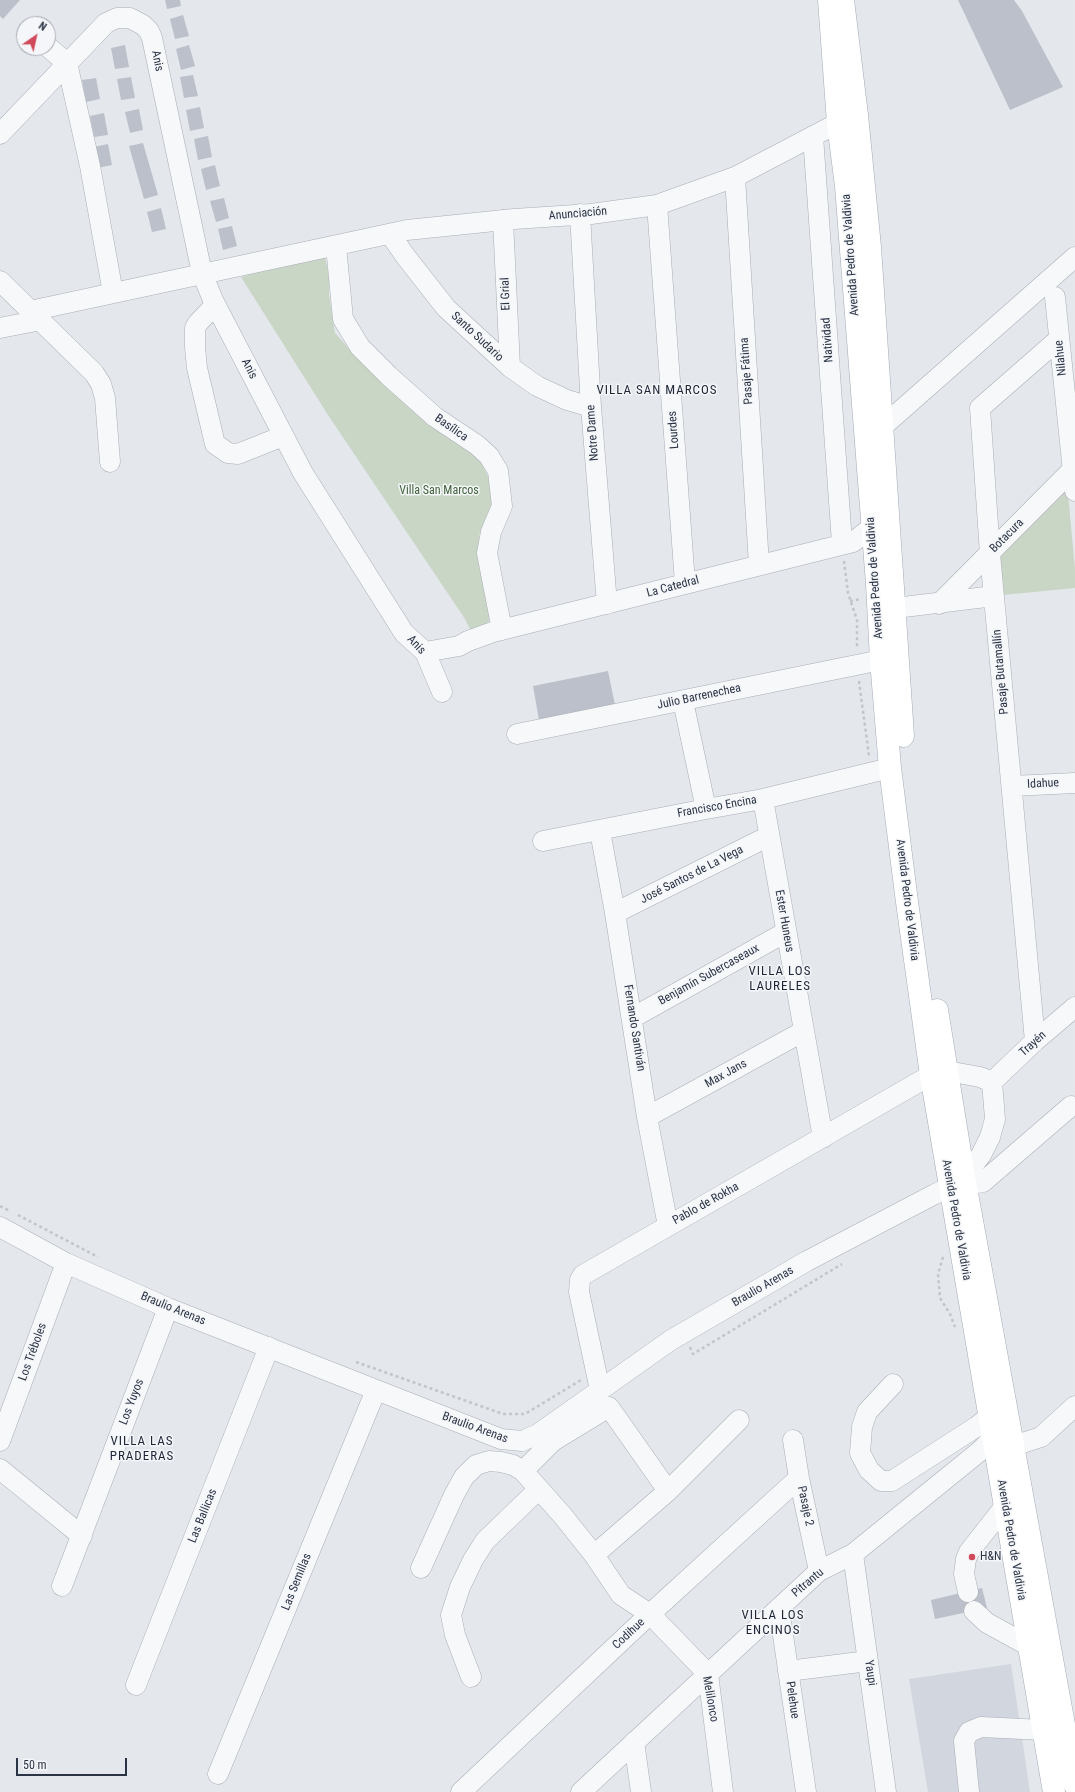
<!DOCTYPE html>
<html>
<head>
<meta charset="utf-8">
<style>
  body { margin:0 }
  #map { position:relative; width:1075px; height:1792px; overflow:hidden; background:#e4e7ec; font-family:"Roboto Condensed",sans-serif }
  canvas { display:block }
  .north { position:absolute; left:16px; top:16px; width:40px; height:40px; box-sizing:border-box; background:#f4f6f9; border:1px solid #a4a8b1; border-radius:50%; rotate:34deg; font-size:11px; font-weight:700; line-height:16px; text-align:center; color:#2b3445 }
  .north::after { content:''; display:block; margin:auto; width:14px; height:18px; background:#d1495b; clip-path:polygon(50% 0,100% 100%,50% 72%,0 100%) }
  .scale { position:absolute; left:16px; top:1758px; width:111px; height:18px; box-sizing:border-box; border:2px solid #2b3445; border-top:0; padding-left:5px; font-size:12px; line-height:14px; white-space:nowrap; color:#2b3445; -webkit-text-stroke:3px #f4f6f9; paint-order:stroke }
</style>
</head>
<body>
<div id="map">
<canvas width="1075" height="1792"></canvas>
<div class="north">N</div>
<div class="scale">50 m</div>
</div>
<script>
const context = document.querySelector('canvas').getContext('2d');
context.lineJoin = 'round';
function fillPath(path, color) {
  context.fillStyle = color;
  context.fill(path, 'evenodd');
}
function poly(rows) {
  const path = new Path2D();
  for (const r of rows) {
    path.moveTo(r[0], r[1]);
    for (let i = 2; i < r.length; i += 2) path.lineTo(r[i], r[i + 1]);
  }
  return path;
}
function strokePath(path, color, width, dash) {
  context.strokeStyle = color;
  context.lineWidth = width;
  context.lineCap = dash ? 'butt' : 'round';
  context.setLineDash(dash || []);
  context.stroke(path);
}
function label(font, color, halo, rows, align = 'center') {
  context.font = font + ' "Roboto Condensed",sans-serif';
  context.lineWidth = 3;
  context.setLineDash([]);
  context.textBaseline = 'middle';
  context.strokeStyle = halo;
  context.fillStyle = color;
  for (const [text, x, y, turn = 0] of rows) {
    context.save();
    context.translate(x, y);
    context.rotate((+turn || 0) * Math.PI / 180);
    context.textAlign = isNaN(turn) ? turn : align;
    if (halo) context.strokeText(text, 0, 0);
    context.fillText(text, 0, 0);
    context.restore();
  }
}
fillPath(poly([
  [1011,1664,1030,1792,928,1792,909,1679]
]), '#d2d6de');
fillPath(poly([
  [324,253,329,275,329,295,335,333,358,359,479,459,492,484,493,505,479,535,479,552,489,611,489,621,474,637,465,619,328,415,241,277],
  [1067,484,1075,569,1075,588,1003,595,999,555]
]), '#c9d6c5');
fillPath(poly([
  [0,0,20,0,3,19,0,16],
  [165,0,180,0,181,6,167,9],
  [958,0,1014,0,1022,11,1063,87,1010,110],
  [183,15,189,36,175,39,170,19],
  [125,45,129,67,115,69,111,48],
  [189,45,195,66,181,70,176,49],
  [193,75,198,96,184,98,180,77],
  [131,77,135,98,121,100,117,79],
  [96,78,100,99,86,102,82,80],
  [200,107,204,128,190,131,186,110],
  [139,109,143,130,130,133,125,112],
  [104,113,108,135,94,137,90,116],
  [208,136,212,157,198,160,194,139],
  [143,143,158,195,144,199,129,146],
  [108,144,112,165,98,168,94,147],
  [215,165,220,186,206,190,201,169],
  [224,198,229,218,216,222,210,201],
  [161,208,166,229,152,232,147,212],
  [232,226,237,246,223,250,218,229],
  [608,671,615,705,539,720,533,686],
  [982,1588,987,1608,935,1619,931,1600]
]), '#bbc0ca');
const minor = poly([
  [48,47,67,63,90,166,113,293],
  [0,134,106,23,117,18,130,18,143,25,149,31,152,38,202,273,213,300,303,473,404,633,425,652,442,692],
  [813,136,842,543],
  [735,177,759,565],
  [657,205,685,583],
  [580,214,591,407,607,604],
  [503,220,510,367],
  [390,234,406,257,446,308,510,367,537,386,567,400,591,407],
  [336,246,343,319,360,347,389,376,435,417,477,445,489,456,498,471,502,506,491,532,487,553,502,630],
  [0,281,94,373,101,384,105,398,110,462],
  [1055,297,1075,491],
  [215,305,198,323,195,328,195,347,197,368,215,444,228,453,238,454,283,436],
  [30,311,407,230,514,219,591,214,657,205,735,177,838,123,851,118],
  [0,328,41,320],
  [882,427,1075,257],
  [939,604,1075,467],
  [879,610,994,596],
  [425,652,459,646,468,641,493,632,853,542,872,527],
  [683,701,706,809],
  [517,734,881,660],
  [1012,786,1075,783],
  [763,799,823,1138],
  [600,831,615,913,647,1117,668,1226],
  [543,841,706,809,763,799,890,768],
  [615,913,769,836],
  [632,1018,786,932],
  [1035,1041,990,554,980,408,1059,339],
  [947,1071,980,1077,992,1082],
  [992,1082,1035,1041,1075,1007],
  [647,1117,804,1031],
  [964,1177,981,1155,990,1137,995,1119,992,1082],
  [0,1227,66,1263,168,1308,501,1439,522,1441,538,1434,671,1340,807,1261,935,1194,951,1187,983,1182,1071,1106],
  [893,1384,867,1412,862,1427,860,1453,869,1470,881,1481,892,1481,976,1427,990,1416],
  [600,1390,579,1292,580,1280,583,1275,931,1075],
  [793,1440,799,1478,819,1571],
  [0,1441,66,1263],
  [1013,1446,1041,1437,1075,1406],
  [0,1469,82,1536],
  [523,1471,553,1441,609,1407,668,1491],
  [853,1554,886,1792],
  [594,1555,668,1491,739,1420],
  [421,1568,454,1495,464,1477,476,1465,489,1461,501,1462,513,1465,523,1471,563,1516,594,1555,621,1595,650,1614,708,1674,723,1792],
  [62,1586,168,1308],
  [968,1592,964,1574,966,1559,969,1552,1005,1506],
  [779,1608,806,1792],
  [974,1611,987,1623,1029,1646],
  [788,1671,868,1661],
  [471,1677,455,1635,451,1615,460,1587,473,1560,485,1541,539,1489],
  [136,1685,269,1347],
  [634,1742,641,1792],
  [218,1774,376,1390],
  [461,1792,650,1614,799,1478],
  [581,1792,819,1571,853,1554,980,1451,994,1437],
  [969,1792,964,1741,969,1732,981,1727,1044,1730]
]);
const major = poly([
  [829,0,838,123,846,186,877,584,881,660,890,768,907,902,931,1075,1054,1792],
  [843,0,857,115,870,247,903,736],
  [937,1010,964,1177,1075,1785]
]);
strokePath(minor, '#a9aeb7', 21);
strokePath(major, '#a3abb8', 23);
strokePath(poly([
  [844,561,848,593,857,620,857,648],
  [850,601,861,599],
  [859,681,869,756],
  [0,1206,10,1211],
  [18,1215,98,1257],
  [943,1257,938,1274,940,1298,950,1314,955,1327],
  [690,1347,693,1354,842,1264],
  [356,1362,503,1414,525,1414,581,1380]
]), '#c2c5cb', 2.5, [3, 3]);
strokePath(minor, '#f7f8fa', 20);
strokePath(major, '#fff', 22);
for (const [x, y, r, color] of [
  [972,1557,4,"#d1495b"]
]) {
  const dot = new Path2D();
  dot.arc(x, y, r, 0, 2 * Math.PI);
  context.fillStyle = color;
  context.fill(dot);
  strokePath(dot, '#f4f6f9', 1.5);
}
label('12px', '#2b3445', '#f4f6f9', [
  ["Anis",157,61,78],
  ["Anunciación",578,214,-5],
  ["Avenida Pedro de Valdivia",851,255,-94],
  ["El Grial",506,294,-92],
  ["Santo Sudario",477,337,43],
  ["Natividad",828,340,-94],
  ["Nilahue",1061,358,-96],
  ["Anis",249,369,63],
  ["Pasaje Fátima",747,371,-94],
  ["Basílica",451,428,35],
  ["Lourdes",674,430,-94],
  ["Notre Dame",593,433,-94],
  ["Botacura",1007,536,-45],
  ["Avenida Pedro de Valdivia",875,578,-94],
  ["La Catedral",673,587,-15],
  ["Anis",416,645,47],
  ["Pasaje Butamallín",1001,672,-95],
  ["Julio Barrenechea",699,697,-12],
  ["Idahue",1043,784,-3],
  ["Francisco Encina",717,807,-10],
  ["José Santos de La Vega",692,875,-27],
  ["Avenida Pedro de Valdivia",907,900,83],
  ["Ester Huneus",784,921,80],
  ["Benjamín Subercaseaux",709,975,-29],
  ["Fernando Santiván",634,1028,81],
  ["Trayén",1033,1044,-42],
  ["Max Jans",726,1074,-29],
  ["Pablo de Rokha",706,1204,-29],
  ["Avenida Pedro de Valdivia",956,1220,80],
  ["Braulio Arenas",763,1287,-30],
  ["Braulio Arenas",173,1309,22],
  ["Los Tréboles",33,1352,-70],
  ["Los Yuyos",132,1402,-69],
  ["Braulio Arenas",475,1428,20],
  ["Pasaje 2",805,1506,78],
  ["Las Ballicas",203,1516,-68],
  ["Avenida Pedro de Valdivia",1011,1540,80],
  ["Las Semillas",297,1582,-68],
  ["Pitrantu",808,1583,-40],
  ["Codihue",629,1634,-43],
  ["Yaupi",870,1673,82],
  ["Melilonco",710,1699,80],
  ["Pelehue",792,1700,82]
]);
label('12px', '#3f6138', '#f4f6f9', [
  ["Villa San Marcos",439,491]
]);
label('12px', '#2b3445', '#f4f6f9', [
  ["H&N",980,1557]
], 'left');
context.letterSpacing = '1px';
label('13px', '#1d2536', '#f4f6f9', [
  ["VILLA SAN MARCOS",657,391],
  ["VILLA LOS",780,972],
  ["LAURELES",780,987],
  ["VILLA LAS",142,1442],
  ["PRADERAS",142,1457],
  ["VILLA LOS",773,1616],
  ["ENCINOS",773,1631]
]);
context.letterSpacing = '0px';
</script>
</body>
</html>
